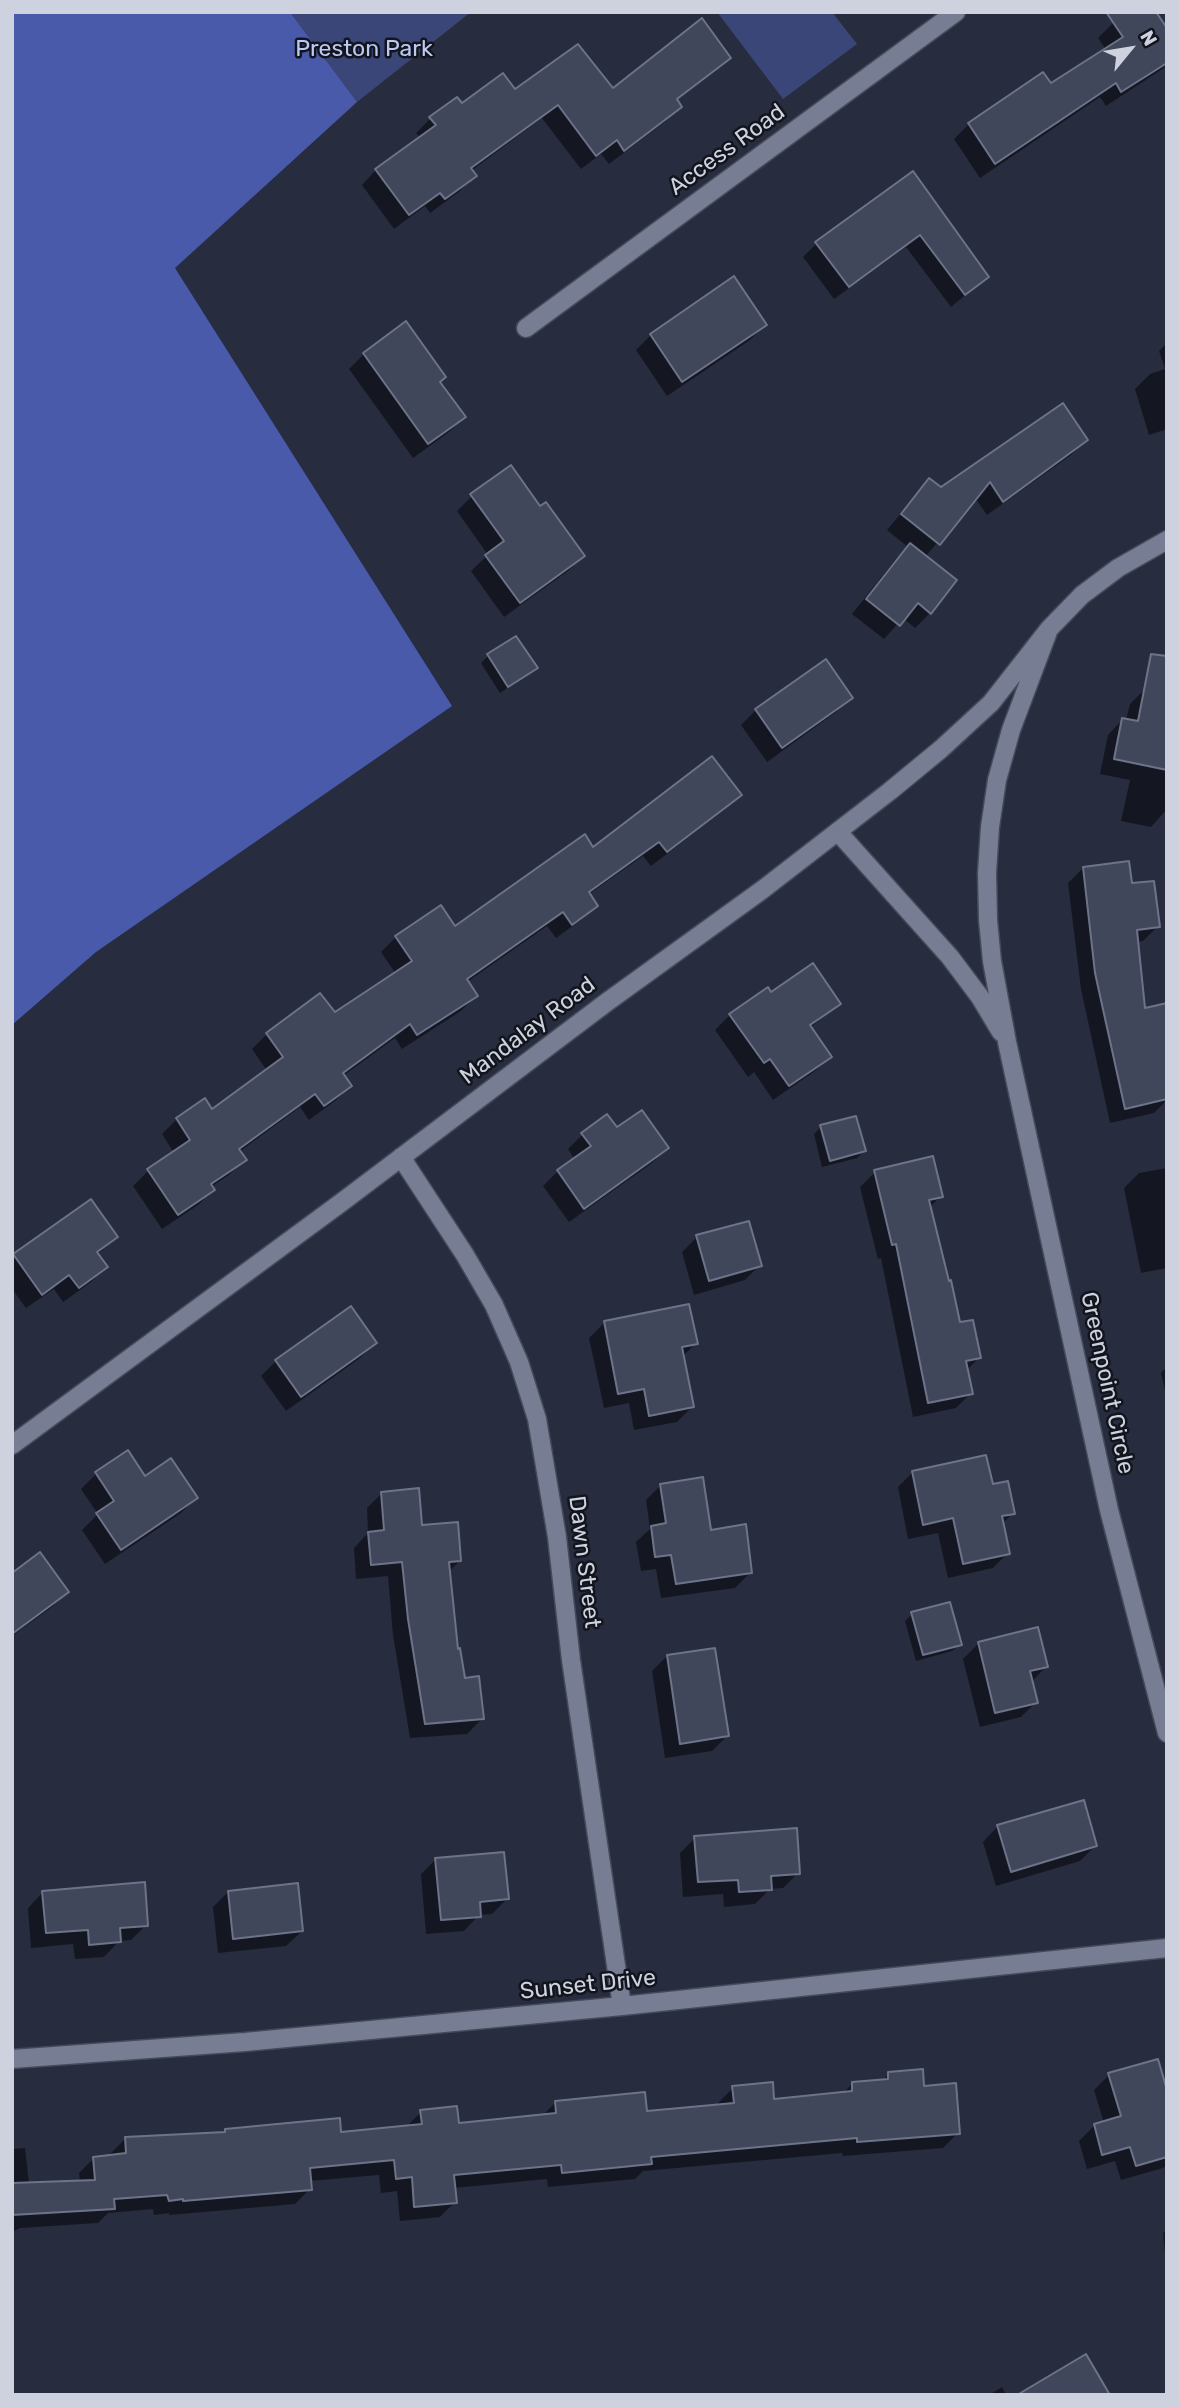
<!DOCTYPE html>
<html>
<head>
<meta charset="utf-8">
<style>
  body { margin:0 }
  #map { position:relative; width:1179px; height:2407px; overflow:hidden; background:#272c3e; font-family:Rubik,sans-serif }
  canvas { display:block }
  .frame { position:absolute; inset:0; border:14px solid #ced2de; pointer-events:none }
  .north { position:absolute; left:1095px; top:14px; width:70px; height:70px; -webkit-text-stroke:5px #12151d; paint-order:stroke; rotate:60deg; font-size:19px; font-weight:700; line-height:28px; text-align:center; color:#ced2de }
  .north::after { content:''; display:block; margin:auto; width:24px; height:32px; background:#ced2de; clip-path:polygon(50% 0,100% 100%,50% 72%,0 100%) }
</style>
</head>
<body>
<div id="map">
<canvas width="1179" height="2407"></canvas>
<div class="frame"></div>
<div class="north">N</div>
</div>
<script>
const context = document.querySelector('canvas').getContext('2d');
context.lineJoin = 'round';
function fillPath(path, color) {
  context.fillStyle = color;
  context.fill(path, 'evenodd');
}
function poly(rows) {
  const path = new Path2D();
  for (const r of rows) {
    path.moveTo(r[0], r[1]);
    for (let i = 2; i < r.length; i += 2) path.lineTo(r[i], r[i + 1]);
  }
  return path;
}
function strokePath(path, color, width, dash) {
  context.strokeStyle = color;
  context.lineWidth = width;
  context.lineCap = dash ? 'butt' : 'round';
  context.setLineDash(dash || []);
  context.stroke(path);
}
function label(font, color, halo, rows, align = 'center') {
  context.font = font + ' Rubik,sans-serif';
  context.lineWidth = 5;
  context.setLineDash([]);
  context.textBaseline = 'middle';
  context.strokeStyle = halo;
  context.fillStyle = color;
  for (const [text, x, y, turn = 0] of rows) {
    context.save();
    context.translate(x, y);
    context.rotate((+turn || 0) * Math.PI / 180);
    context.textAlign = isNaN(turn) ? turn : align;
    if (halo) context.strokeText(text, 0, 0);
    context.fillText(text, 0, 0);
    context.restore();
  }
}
fillPath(poly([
  [290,12,471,12,357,102],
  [717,12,832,12,857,44,783,99]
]), '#3a4677');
fillPath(poly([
  [12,12,290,12,357,102,175,268,452,706,96,952,12,1025]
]), '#495aaa');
fillPath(poly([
  [1129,12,1163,26,1167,24,1167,66,1106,106,1100,97,980,178,954,139,969,124,1051,86,1106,50,1098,38,1113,23],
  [728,58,714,72,676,101,680,106,666,121,609,164,601,154,581,169,542,118,471,171,474,176,460,191,430,213,425,206,394,229,362,185,376,170,420,138,416,133,431,118,461,106,515,92,613,90],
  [913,174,987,277,951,307,906,247,834,299,803,257,817,243],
  [733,279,765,325,750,340,667,396,636,350,651,335],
  [1167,343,1167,429,1149,435,1135,389,1150,374,1165,369,1159,351],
  [364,354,438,383,464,417,449,432,413,458,349,369],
  [1086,440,1071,455,987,515,975,498,925,557,930,613,915,628,903,618,884,639,852,614,895,560,908,547,887,530,929,480,941,489],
  [472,496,539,508,583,556,568,571,504,617,471,571,488,555,457,511],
  [488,656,535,668,500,693,481,663],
  [1145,689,1167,694,1167,809,1151,827,1121,821,1130,780,1100,774,1108,735,1123,719,1126,720,1130,704],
  [851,697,836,712,767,762,741,725,756,710],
  [739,795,724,810,651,866,643,856,589,894,596,905,581,920,556,938,547,926,467,982,476,996,461,1011,402,1049,395,1038,343,1076,350,1086,335,1101,309,1120,300,1107,239,1152,244,1160,229,1175,211,1187,213,1190,198,1205,162,1229,133,1186,148,1171,174,1153,162,1134,177,1119,205,1101,212,1111,267,1071,252,1049,267,1034,334,1015,396,974,381,952,396,937,454,928,593,849],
  [1083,868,1130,885,1158,926,1143,941,1136,942,1144,1010,1167,1089,1167,1100,1154,1113,1110,1123,1081,989,1068,883],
  [771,994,839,1003,810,1028,830,1056,815,1071,773,1100,754,1072,748,1077,715,1030,730,1015],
  [821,1127,864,1151,857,1158,822,1167,814,1134],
  [617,1130,667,1148,652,1163,569,1222,543,1186,558,1171,575,1160,568,1149,583,1134],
  [1167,1168,1167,1268,1141,1273,1124,1188,1139,1173],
  [875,1172,941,1196,929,1208,959,1324,979,1358,966,1371,971,1393,956,1408,913,1417,881,1258,878,1259,860,1187],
  [116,1237,97,1255,106,1267,91,1282,63,1302,54,1289,26,1308,12,1289,12,1258,14,1256],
  [697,1237,760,1265,745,1280,694,1295,682,1252],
  [604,1323,696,1343,682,1357,692,1407,677,1422,634,1430,629,1403,604,1408,589,1338],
  [375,1343,360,1358,286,1411,261,1376,276,1361],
  [1167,1367,1167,1399,1161,1373],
  [127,1452,145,1478,196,1498,181,1513,105,1564,82,1530,98,1514,81,1489,96,1474],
  [913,1472,991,1486,1013,1513,1002,1524,1008,1553,993,1568,948,1578,938,1533,908,1539,898,1487],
  [661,1485,750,1573,735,1588,661,1598,656,1569,641,1571,636,1542,650,1529,646,1500],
  [382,1493,460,1561,448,1572,456,1651,464,1680,482,1719,467,1734,410,1738,393,1635,388,1576,356,1579,354,1548,368,1533,367,1508],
  [12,1575,67,1592,52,1607,12,1636],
  [912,1614,960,1644,952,1651,916,1661,905,1621],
  [979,1643,1046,1667,1031,1682,1036,1702,1021,1717,980,1727,963,1659],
  [667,1656,727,1736,712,1751,665,1758,652,1671],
  [998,1826,1095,1846,1080,1861,996,1886,983,1842],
  [695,1838,798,1873,783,1888,770,1889,755,1904,724,1907,723,1894,683,1897,680,1853],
  [436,1859,507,1899,492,1914,479,1915,464,1931,426,1934,421,1874],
  [43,1892,146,1925,131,1940,119,1941,104,1957,75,1959,73,1944,31,1948,28,1908],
  [228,1892,302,1931,286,1946,218,1953,213,1907],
  [889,2074,923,2088,958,2133,943,2148,843,2156,842,2153,643,2171,635,2179,548,2187,547,2179,454,2188,455,2202,440,2217,400,2221,397,2191,381,2193,379,2175,309,2181,310,2189,295,2204,169,2215,169,2213,154,2215,153,2209,108,2213,98,2223,20,2228,12,2232,12,2149,25,2148,29,2184,80,2182,79,2173,94,2158,111,2157,110,2154,125,2139,222,2134,225,2131,340,2133,406,2127,421,2112,457,2125,541,2117,556,2102,645,2113,718,2106,718,2103,733,2088,772,2100,843,2093,852,2084,881,2082],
  [1109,2075,1167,2096,1167,2165,1163,2168,1121,2180,1115,2161,1087,2169,1079,2141,1094,2126,1104,2123,1094,2090],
  [1167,2230,1167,2273,1163,2233],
  [1002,2387,1006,2395,989,2395]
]), '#0007');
const building = poly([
  [1106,12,1156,12,1167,28,1167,63,1121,92,1116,83,995,164,968,123,1043,72,1051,83,1123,37,1106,12],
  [702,18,731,58,677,99,682,107,624,151,617,140,596,156,558,105,471,168,477,176,445,199,440,193,409,215,375,169,436,125,429,117,457,97,462,103,503,73,515,89,578,44,613,88,702,18],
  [913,171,989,277,965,295,920,235,849,287,815,242,913,171],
  [734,276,767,325,682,382,650,334,734,276],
  [406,321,446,377,440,382,466,417,428,444,363,353,406,321],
  [1063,403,1088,440,1003,502,990,482,940,545,901,514,929,478,941,487,1063,403],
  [511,465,540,506,546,502,585,556,520,603,485,555,504,541,470,494,511,465],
  [910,543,957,580,931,614,918,603,900,626,866,599,910,543],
  [516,636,538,668,508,687,487,654,516,636],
  [1151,654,1167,656,1167,770,1114,759,1122,718,1138,721,1151,654],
  [826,659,853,698,782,748,755,709,826,659],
  [712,756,742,795,667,852,659,842,589,892,598,906,572,925,563,912,467,979,478,996,417,1035,410,1024,343,1073,352,1086,324,1106,315,1094,239,1149,247,1160,211,1184,215,1190,178,1215,147,1169,190,1140,176,1118,205,1098,212,1109,283,1057,266,1033,320,993,335,1012,412,961,395,936,441,905,455,926,585,834,593,847,712,756],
  [1129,861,1132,883,1154,881,1160,927,1137,930,1145,1008,1167,1003,1167,1099,1125,1109,1095,973,1083,867,1129,861],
  [813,963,841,1004,810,1025,832,1057,789,1086,770,1059,764,1063,729,1014,768,987,771,992,813,963],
  [642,1110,669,1148,584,1209,557,1170,591,1146,581,1133,607,1114,617,1127,642,1110],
  [856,1116,866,1151,830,1161,820,1125,856,1116],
  [933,1156,943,1197,929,1200,949,1281,951,1280,960,1322,973,1320,981,1358,966,1361,973,1394,928,1403,896,1244,892,1245,874,1170,933,1156],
  [91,1199,118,1237,97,1252,108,1267,79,1288,69,1275,42,1295,13,1254,91,1199],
  [749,1221,762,1266,709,1281,696,1235,749,1221],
  [689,1304,698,1344,682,1347,694,1407,649,1416,644,1389,618,1394,604,1321,689,1304],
  [351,1306,377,1343,301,1397,275,1360,351,1306],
  [128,1450,145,1476,171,1458,198,1498,121,1550,96,1513,114,1501,95,1472,128,1450],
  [986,1455,993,1484,1008,1481,1015,1514,1002,1516,1010,1554,963,1564,953,1518,923,1525,912,1471,986,1455],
  [703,1477,711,1530,746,1524,752,1573,676,1584,671,1555,655,1557,651,1526,666,1523,660,1484,703,1477],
  [419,1488,422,1525,458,1522,461,1561,449,1562,458,1649,460,1648,465,1678,479,1676,484,1719,425,1724,408,1619,402,1562,371,1565,368,1532,384,1530,381,1492,419,1488],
  [40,1552,69,1592,12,1634,12,1573,40,1552],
  [950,1602,962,1645,923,1655,911,1612,950,1602],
  [1038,1627,1048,1667,1030,1671,1038,1703,995,1713,978,1642,1038,1627],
  [715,1648,729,1736,680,1744,667,1655,715,1648],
  [1084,1800,1097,1846,1011,1872,997,1825,1084,1800],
  [797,1828,800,1874,771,1876,772,1890,739,1892,738,1880,698,1882,694,1836,797,1828],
  [504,1852,509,1899,480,1902,481,1917,441,1920,435,1858,504,1852],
  [145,1882,148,1926,120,1928,121,1942,89,1945,88,1930,46,1933,42,1891,145,1882],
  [298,1883,303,1931,233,1939,228,1891,298,1883],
  [1158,2059,1167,2090,1167,2157,1136,2166,1130,2147,1102,2155,1094,2124,1121,2116,1108,2073,1158,2059],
  [923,2069,924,2086,956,2083,960,2134,857,2142,857,2138,651,2157,652,2164,562,2173,561,2165,454,2175,457,2203,414,2207,412,2177,396,2179,394,2160,310,2168,312,2190,183,2201,183,2199,169,2201,167,2195,114,2199,115,2209,12,2215,12,2183,95,2180,93,2157,126,2153,125,2137,225,2132,225,2129,340,2118,341,2132,422,2124,420,2110,457,2106,459,2123,556,2113,555,2101,645,2092,647,2111,734,2103,732,2086,773,2082,774,2099,852,2091,852,2082,888,2079,888,2072,923,2069],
  [1086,2354,1110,2395,1017,2395,1086,2354]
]);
fillPath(building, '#41475a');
strokePath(building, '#6d7389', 2);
const minor = poly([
  [526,328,956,12],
  [1167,540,1118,568,1082,595,1049,629,1011,730,997,780,990,827,987,873,988,920,992,961,1007,1042,1109,1510,1167,1733],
  [838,832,950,957,980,997,1001,1032],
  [401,1157,465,1255,494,1305,519,1362,537,1419,557,1537,571,1660,622,2006],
  [12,1445,342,1202,607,1002,762,890,890,791,941,749,991,703,1049,629],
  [12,2059,245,2042,622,2006,1167,1948]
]);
strokePath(minor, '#454959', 21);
strokePath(minor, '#777d93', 18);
label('23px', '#bcc9f5', '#12151d', [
  ["Preston Park",364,49]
]);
label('23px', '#ced2de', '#12151d', [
  ["Access Road",727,150,-36],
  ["Mandalay Road",528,1031,-37],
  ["Greenpoint Circle",1107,1383,78],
  ["Dawn Street",584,1562,83],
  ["Sunset Drive",588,1985,-6]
]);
</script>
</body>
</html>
